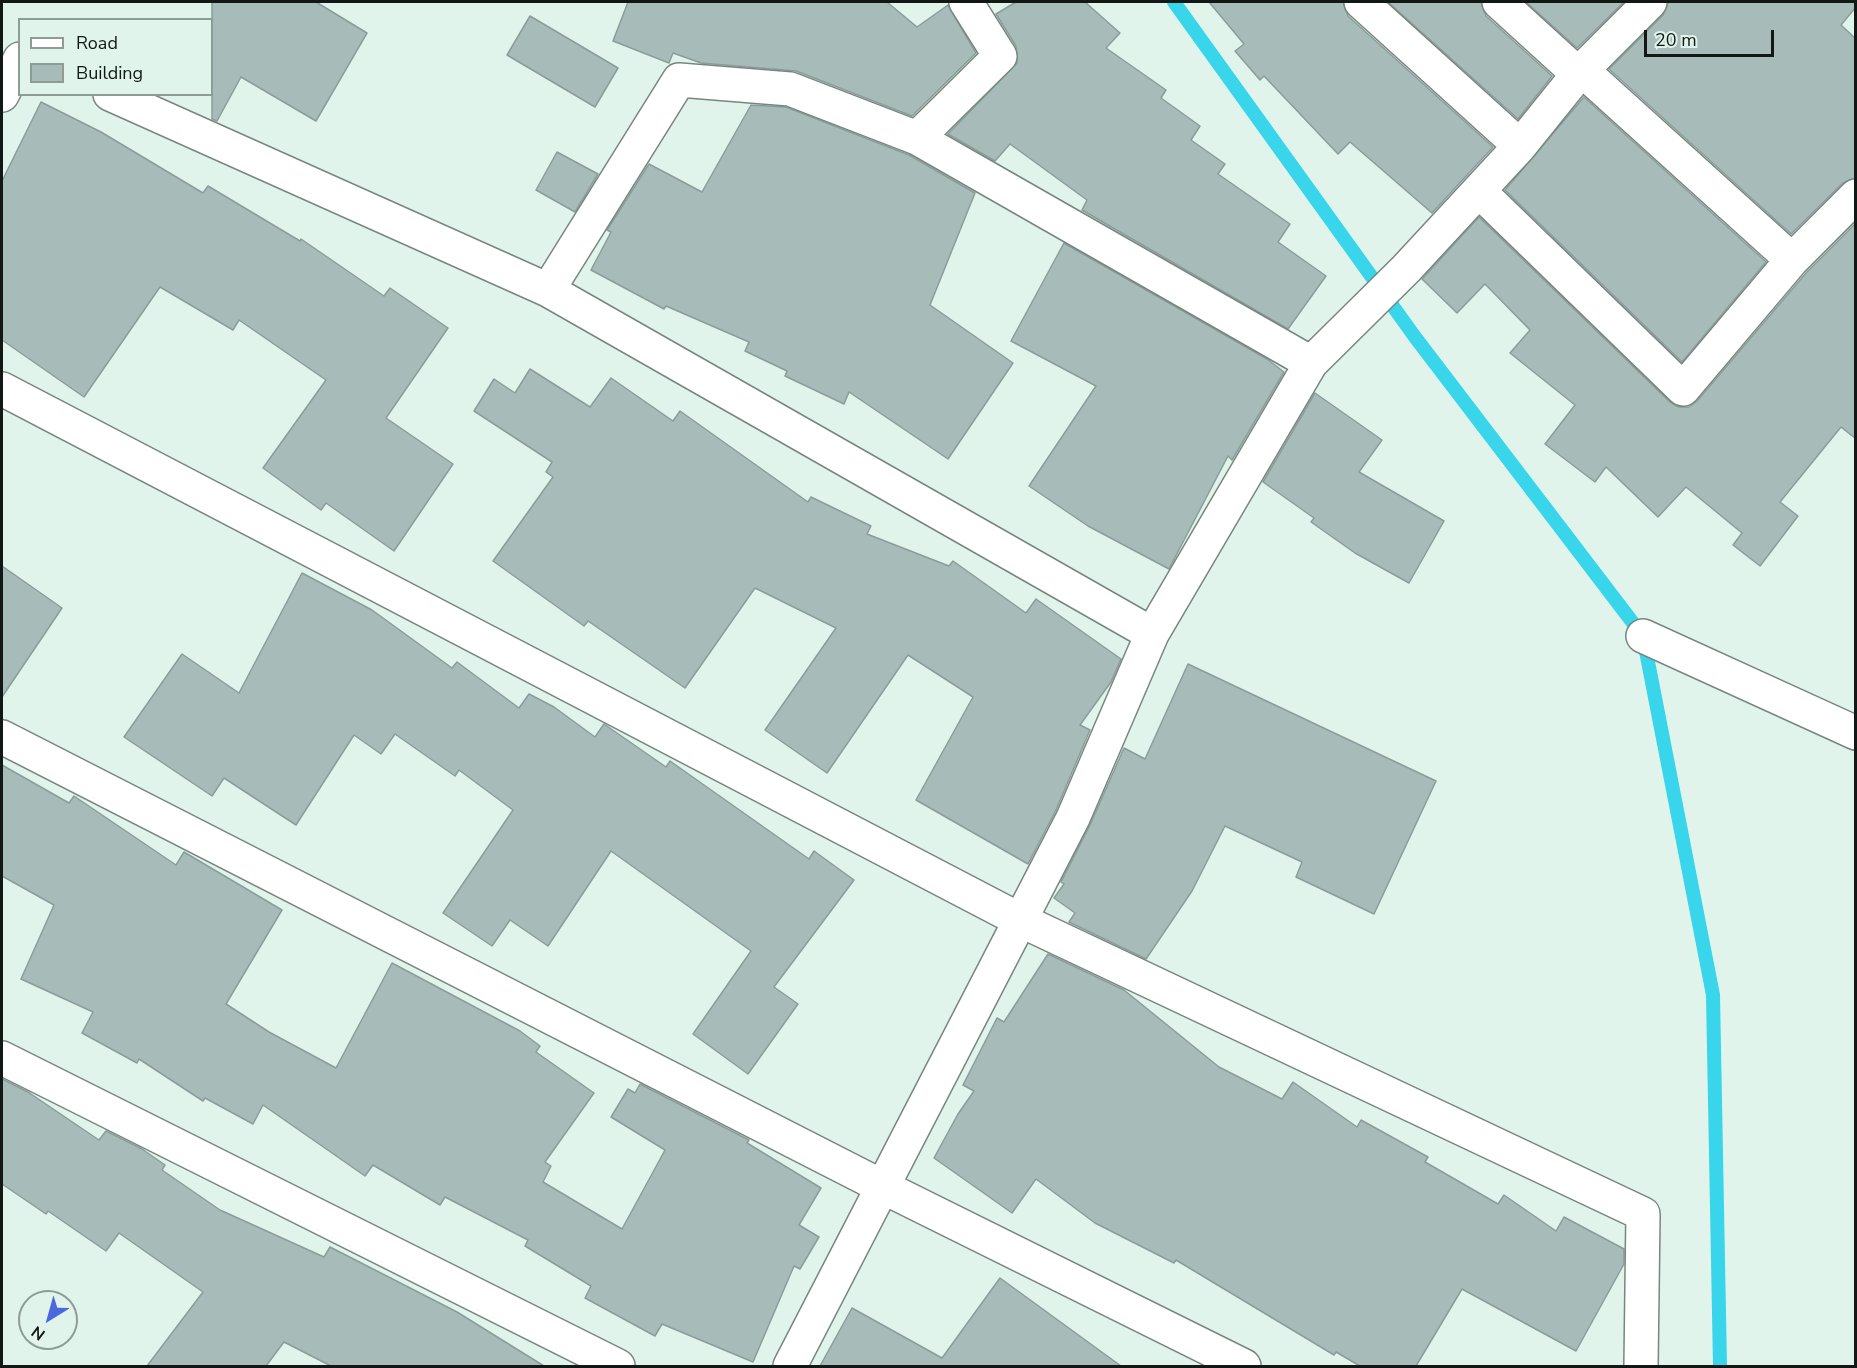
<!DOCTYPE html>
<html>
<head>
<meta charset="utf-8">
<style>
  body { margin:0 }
  #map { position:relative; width:1857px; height:1368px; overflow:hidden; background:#e1f4ec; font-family:"Nunito Sans",sans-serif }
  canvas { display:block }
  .frame { position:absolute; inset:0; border:3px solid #121816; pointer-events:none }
  .legend { position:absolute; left:18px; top:18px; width:195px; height:78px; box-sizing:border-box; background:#e1f4ec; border:2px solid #8e9c96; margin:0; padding:8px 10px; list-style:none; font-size:18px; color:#121816 }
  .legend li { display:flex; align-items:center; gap:12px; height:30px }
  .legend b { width:30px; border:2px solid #8e9c96 }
  .north { position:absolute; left:18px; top:1290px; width:60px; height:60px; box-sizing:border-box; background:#e1f4ec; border:2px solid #8e9c96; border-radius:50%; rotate:217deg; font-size:16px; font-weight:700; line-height:24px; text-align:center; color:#121816 }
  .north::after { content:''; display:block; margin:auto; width:21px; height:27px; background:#4d68dc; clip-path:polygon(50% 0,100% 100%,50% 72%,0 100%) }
  .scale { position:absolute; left:1644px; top:30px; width:130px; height:27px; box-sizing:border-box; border:3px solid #121816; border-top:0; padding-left:8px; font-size:18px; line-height:21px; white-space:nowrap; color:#121816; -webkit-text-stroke:4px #e1f4ec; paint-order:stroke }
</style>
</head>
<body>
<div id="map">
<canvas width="1857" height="1368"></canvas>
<div class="frame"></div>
<ul class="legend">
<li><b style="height:8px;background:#fff"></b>Road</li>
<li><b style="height:16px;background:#a7bbb9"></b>Building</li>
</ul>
<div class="north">N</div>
<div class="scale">20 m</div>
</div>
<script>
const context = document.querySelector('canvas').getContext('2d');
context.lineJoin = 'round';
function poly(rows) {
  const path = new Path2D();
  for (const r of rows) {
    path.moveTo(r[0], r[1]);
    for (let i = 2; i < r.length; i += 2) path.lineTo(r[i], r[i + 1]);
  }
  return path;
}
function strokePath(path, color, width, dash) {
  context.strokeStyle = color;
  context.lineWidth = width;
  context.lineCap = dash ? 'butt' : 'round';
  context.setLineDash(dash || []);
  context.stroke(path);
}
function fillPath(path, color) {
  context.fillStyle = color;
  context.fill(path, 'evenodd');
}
strokePath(poly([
  [1174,2,1415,337,1643,636,1713,995,1720,1366]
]), '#38d5eb', 14);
const building = poly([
  [212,2,316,2,367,33,316,121,241,77,217,121,212,119,212,2],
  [628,2,887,2,917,27,948,5,976,53,912,116,796,71,701,63,673,53,669,63,613,41,628,2],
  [1016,2,1085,2,1120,33,1106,48,1166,90,1161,98,1200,126,1191,140,1225,164,1218,174,1290,224,1278,242,1326,276,1288,329,1082,210,1087,200,1010,144,995,161,948,134,1017,63,1016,46,996,14,1016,2],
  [1209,2,1343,2,1348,16,1493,147,1432,213,1350,142,1338,154,1264,76,1260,80,1235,51,1244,44,1209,2],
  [1388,2,1481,2,1486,16,1552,76,1518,119,1388,2],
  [1526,2,1624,2,1577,48,1526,2],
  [1668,2,1856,2,1856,7,1841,25,1856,39,1856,178,1843,183,1791,234,1609,69,1663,15,1668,2],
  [530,16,618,68,595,107,507,55,530,16],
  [1584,97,1766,262,1682,362,1505,190,1584,97],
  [41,102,101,132,203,193,208,186,300,241,301,239,384,296,390,288,448,328,386,418,453,464,394,551,326,503,321,510,263,468,326,380,239,320,233,330,160,287,84,397,2,340,2,181,41,102],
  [751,105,786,107,909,155,975,193,930,305,1013,363,948,459,849,392,844,404,785,376,787,371,745,351,749,342,666,306,664,309,591,270,611,232,607,230,649,164,702,192,751,105],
  [557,152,598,174,575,212,536,190,557,152],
  [1479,217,1670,402,1679,407,1689,407,1697,401,1806,273,1856,223,1856,439,1841,427,1780,502,1798,516,1760,566,1733,545,1742,533,1686,487,1658,517,1606,467,1595,482,1545,444,1575,405,1510,353,1530,330,1485,284,1457,313,1422,279,1479,217],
  [1064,243,1267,359,1284,372,1232,460,1228,456,1169,569,1088,526,1029,486,1096,386,1011,341,1064,243],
  [530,369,590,407,611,378,673,421,680,411,808,502,811,497,871,526,867,534,949,566,953,561,1026,613,1036,599,1121,659,1111,682,1080,725,1090,730,1056,810,1028,864,916,800,973,697,908,655,827,773,765,730,836,628,755,588,685,688,588,621,584,626,493,561,553,477,546,472,552,462,474,411,494,379,515,393,530,369],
  [1315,393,1382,440,1359,472,1444,521,1409,583,1355,553,1311,522,1314,518,1263,482,1315,393],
  [2,566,62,608,2,697,2,566],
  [302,573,372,610,452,668,457,662,519,708,529,694,554,707,595,737,604,724,666,767,670,761,809,859,814,851,854,880,774,987,798,1004,748,1074,693,1034,751,951,611,851,548,946,510,920,492,946,443,913,513,810,459,770,455,776,395,734,381,754,354,735,296,825,224,778,212,796,124,737,182,654,239,693,302,573],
  [1188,664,1436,781,1374,914,1296,877,1302,862,1225,826,1192,891,1146,959,1069,922,1075,913,1054,898,1064,884,1061,882,1090,825,1124,748,1145,759,1188,664],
  [2,765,69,803,74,796,176,865,184,852,282,910,226,1004,269,1032,336,1068,392,963,520,1031,540,1046,536,1052,594,1093,545,1162,551,1166,543,1182,622,1229,665,1150,611,1117,628,1089,635,1093,640,1084,749,1140,747,1143,821,1188,799,1225,819,1237,800,1269,794,1266,753,1362,662,1324,655,1336,585,1298,591,1286,525,1246,528,1240,445,1197,440,1205,373,1165,365,1176,263,1105,253,1124,205,1098,203,1101,139,1059,137,1063,82,1033,93,1012,21,979,54,905,2,876,2,765],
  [1048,954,1124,990,1219,1067,1282,1099,1293,1082,1357,1127,1361,1120,1428,1157,1425,1162,1498,1204,1504,1195,1556,1231,1564,1217,1624,1249,1624,1264,1576,1351,1462,1289,1416,1366,1360,1366,1336,1352,1334,1355,1176,1260,1174,1263,1095,1223,1036,1179,1012,1213,934,1158,958,1114,974,1091,963,1085,997,1018,1004,1022,1048,954],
  [2,1079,28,1092,99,1140,106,1131,142,1149,165,1165,162,1170,220,1210,324,1257,330,1247,457,1312,544,1366,331,1366,284,1342,266,1366,147,1366,203,1292,119,1233,106,1251,48,1211,46,1214,2,1184,2,1079],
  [1000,1278,1121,1366,820,1366,852,1308,942,1358,1000,1278]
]);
fillPath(building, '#a7bbb9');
strokePath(building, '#8a9d9b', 1.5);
const minor = poly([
  [1361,2,1520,146],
  [1499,2,1578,74],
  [1583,71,1792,260],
  [110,94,548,290,679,80,790,89,917,138,1311,363,1152,634,1073,818,790,1366],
  [2,95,20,59],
  [917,138,1000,56,966,2],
  [1479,191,1683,389,1792,260,1856,196],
  [548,290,1152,634],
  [1311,363,1406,269,1520,146,1578,74,1650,2],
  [2,389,1020,920,1643,1214,1641,1366],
  [1643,636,1856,733],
  [2,737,883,1187,1244,1366],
  [2,1058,618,1366]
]);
strokePath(minor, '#76877f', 36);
strokePath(minor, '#fff', 33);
</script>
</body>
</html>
